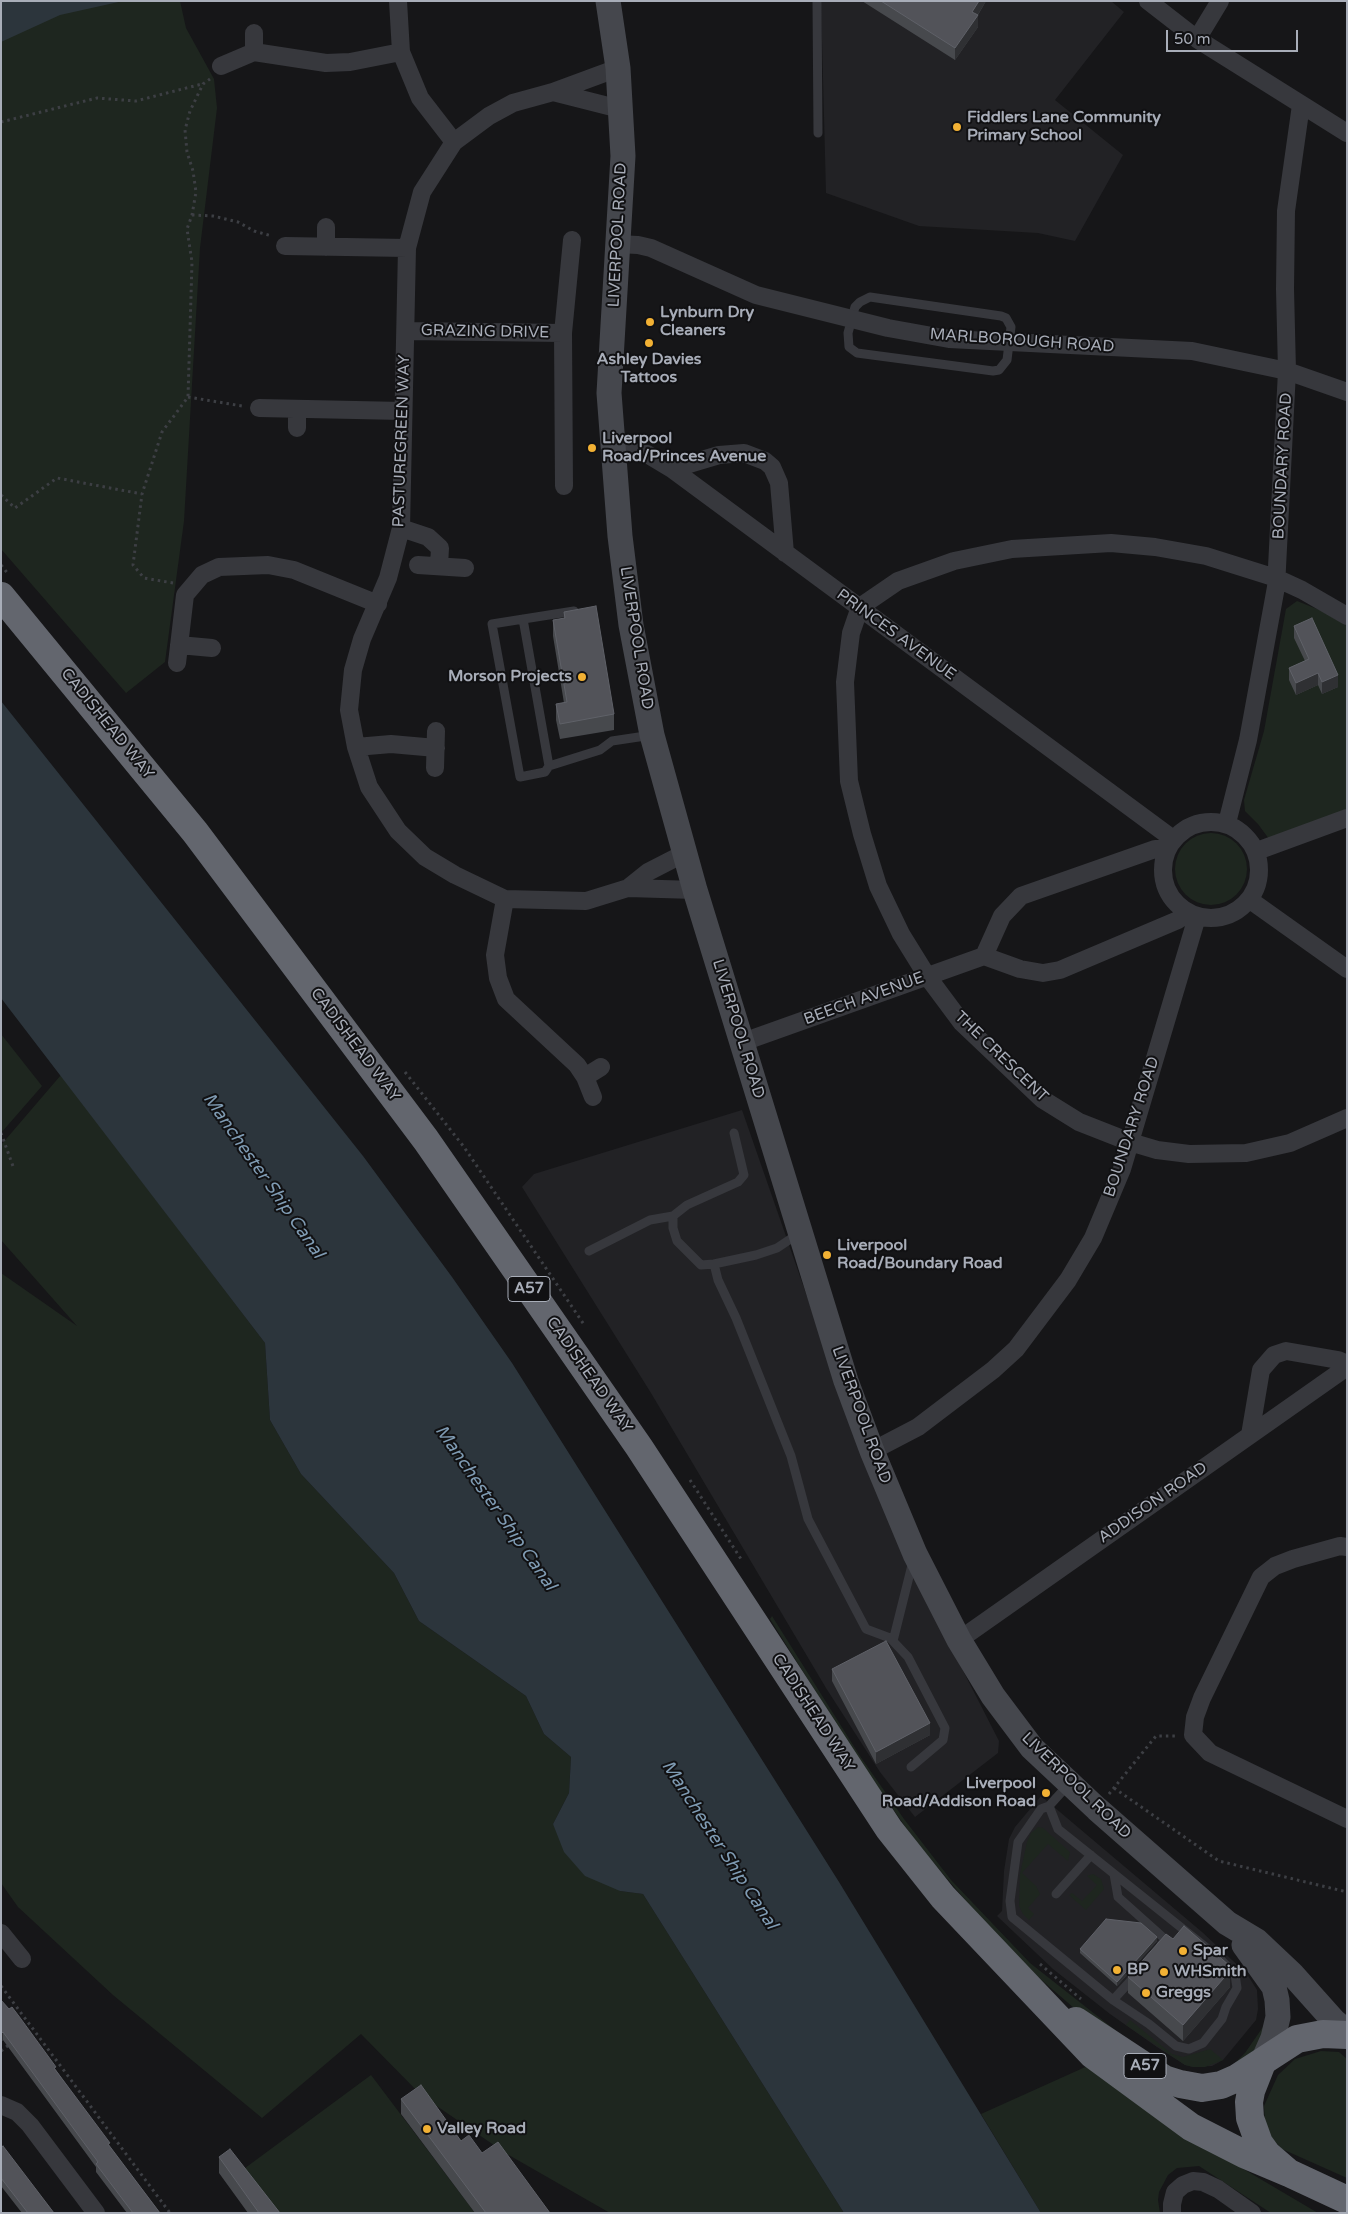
<!DOCTYPE html>
<html>
<head>
<meta charset="utf-8">
<style>
  body { margin:0 }
  #map { position:relative; width:1348px; height:2214px; overflow:hidden; background:#161618; font-family:"Varela Round",sans-serif }
  canvas { display:block }
  .frame { position:absolute; inset:0; border:2px solid #a8adb8; pointer-events:none }
  .scale { position:absolute; left:1166px; top:30px; width:132px; height:22px; box-sizing:border-box; border:2px solid #a8adb8; border-top:0; padding-left:6px; font-size:15px; line-height:18px; white-space:nowrap; color:#a8adb8; -webkit-text-stroke:4px #111113; paint-order:stroke }
</style>
</head>
<body>
<div id="map">
<canvas width="1348" height="2214"></canvas>
<div class="frame"></div>
<div class="scale">50 m</div>
</div>
<script>
const context = document.querySelector('canvas').getContext('2d');
context.lineJoin = 'round';
function fillPath(path, color) {
  context.fillStyle = color;
  context.fill(path, 'evenodd');
}
function poly(rows) {
  const path = new Path2D();
  for (const r of rows) {
    if (r.length === 3) {
      path.moveTo(r[0] + r[2], r[1]);
      path.arc(r[0], r[1], r[2], 0, 2 * Math.PI);
      continue;
    }
    path.moveTo(r[0], r[1]);
    for (let i = 2; i < r.length; i += 2) path.lineTo(r[i], r[i + 1]);
  }
  return path;
}
function strokePath(path, color, width, dash) {
  context.strokeStyle = color;
  context.lineWidth = width;
  context.lineCap = dash ? 'butt' : 'round';
  context.setLineDash(dash || []);
  context.stroke(path);
}
function label(font, color, halo, rows, align = 'center') {
  context.font = font + ' "Varela Round",sans-serif';
  context.lineWidth = 4;
  context.setLineDash([]);
  context.textBaseline = 'middle';
  context.strokeStyle = halo;
  context.fillStyle = color;
  for (const [text, x, y, turn = 0] of rows) {
    context.save();
    context.translate(x, y);
    context.rotate((+turn || 0) * Math.PI / 180);
    context.textAlign = isNaN(turn) ? turn : align;
    if (halo) context.strokeText(text, 0, 0);
    context.fillText(text, 0, 0);
    context.restore();
  }
}
fillPath(poly([
  [821,1,1111,1,1124,12,1055,100,1123,155,1075,241,1038,233,919,226,826,193],
  [742,1110,865,1463,934,1614,999,1741,998,1753,915,1817,880,1772,826,1688,651,1393,522,1187,534,1174],
  [1041,1796,1202,1932,1247,1974,1257,1990,1258,2009,1256,2020,1223,2060,1212,2066,1193,2067,1185,2065,1157,2047,1110,2014,1053,1969,997,1916,1002,1911,1004,1871,1009,1839,1015,1827]
]), '#222225');
fillPath(poly([
  [1,1,180,1,186,28,214,79,217,108,200,248,184,521,165,662,126,693,1,549],
  [1297,601,1322,611,1347,626,1347,810,1269,839,1258,824,1245,811,1244,800,1264,731,1286,609],
  [1211,869,36],
  [1,1034,42,1086,1,1133],
  [61,1075,265,1343,270,1420,301,1474,394,1573,419,1621,526,1696,544,1734,571,1757,569,1793,553,1824,620,1891,643,1894,844,2213,610,2213,507,2154,422,2096,361,2034,262,2118,113,1995,18,1907,1,1883,1,1273,77,1326,1,1240,1,1145],
  [772,1616,860,1756,904,1819,951,1880,1030,1963,1124,2037,1155,2058,1193,2078,1227,2071,1245,2053,1265,2024,1267,2035,1234,2074,1191,2085,1074,2008,1031,1971,989,1928,916,1842,856,1756,770,1619],
  [1038,1827,1043,1828,1070,1852,1068,1861,1048,1844,1022,1873,1036,1886,1040,1894,1028,1908,1034,1914,1029,1920,1023,1914,1019,1906,1020,1874,1027,1842,1031,1833],
  [1093,1874,1101,1879,1104,1889,1086,1910,1069,1895,1072,1893,1082,1901,1097,1885,1087,1876],
  [1130,2020,1172,2054,1183,2057,1210,2049,1223,2060,1205,2067,1193,2067,1185,2065,1126,2025],
  [1321,2051,1339,2052,1347,2059,1347,2178,1282,2149,1270,2136,1265,2122,1264,2106,1278,2075,1295,2059],
  [1092,2064,1201,2144,1318,2213,1271,2213,1199,2166,1177,2168,1168,2175,1159,2192,1158,2200,1160,2213,1041,2213,981,2114],
  [371,2075,475,2213,268,2213,237,2174]
]), '#1e261f');
fillPath(poly([
  [1,1,123,1,60,15,1,42],
  [1,701,363,1156,452,1277,512,1363,839,1882,1041,2213,844,2213,643,1894,620,1891,585,1876,564,1852,553,1824,569,1793,571,1757,544,1734,526,1696,419,1621,394,1573,301,1474,270,1420,265,1343,1,998]
]), '#2c353c');
strokePath(poly([
  [1,122,97,98,136,101,202,84],
  [192,215,213,216,238,222,254,231,272,236],
  [188,397,242,406],
  [1,495,15,508,57,478,142,494],
  [1,565,9,575],
  [173,583,144,578,133,565,142,494,162,432,188,397,192,262,187,229,192,215,196,192,193,171,187,152,185,130,190,111,203,84,210,79],
  [405,1072,464,1147,585,1326],
  [1,1133,14,1169],
  [690,1480,741,1559],
  [1114,1788,1219,1861,1347,1892],
  [1109,1794,1156,1736,1178,1736],
  [1040,1964,1081,1999],
  [1,1986,170,2213],
  [1,2051,10,2044]
]), '#3d3f44', 3, [2.5, 4]);
strokePath(poly([
  [817,1,818,133],
  [870,297,1001,316,1006,318,1011,327,1007,360,999,370,993,371,857,353,849,347,848,333,855,307,860,302,870,297],
  [574,611,492,624,520,777,545,772,549,766,600,750,612,741,652,735],
  [523,619,549,766],
  [734,1133,744,1175,738,1182,687,1205,673,1216,673,1228,677,1241,701,1265,714,1264,756,1255,777,1248,798,1234],
  [589,1251,650,1220,673,1216],
  [714,1264,718,1280,736,1318,791,1456,808,1519,866,1629,890,1638,908,1657,945,1728,943,1740,911,1767],
  [893,1641,913,1561],
  [1049,1806,1058,1829,1218,1957,1235,1974,1237,1988,1226,2007,1222,2019,1203,2043,1189,2049,1176,2046,1149,2024,1113,2000,1012,1917,1010,1901,1018,1842,1041,1809,1049,1806],
  [1049,1806,1068,1785],
  [1114,1874,1118,1897,1166,1940,1161,1945],
  [1056,1894,1091,1855],
  [1113,2000,1135,1976]
]), '#37383d', 9);
strokePath(poly([
  [398,1,401,52,420,98,454,142],
  [1148,1,1197,39,1347,133],
  [1197,39,1220,1],
  [254,52,254,33],
  [221,66,254,52,326,63,350,62,401,52],
  [618,68,553,92,513,103,489,116,454,142,422,192,407,248,401,528,388,578,362,639,353,670,349,710,356,747,369,787,398,831,425,857,455,875,505,899,586,901,628,888,695,890],
  [553,92,620,109],
  [617,244,638,245,651,248,756,295,888,328,949,339,1192,351,1287,371,1347,392],
  [285,246,407,248],
  [326,247,326,227],
  [407,331,563,333],
  [259,408,403,411],
  [297,428,297,409],
  [612,449,647,454,672,469,1173,839],
  [672,469,719,455,744,453,765,461,772,467,779,483,785,553],
  [564,486,563,333,572,240],
  [401,528,428,537,440,548,439,566],
  [418,565,465,568],
  [1347,616,1302,590,1276,578,1206,556,1155,547,1111,543,1012,549,954,561,898,581,860,607,851,633,845,682,849,781,862,834,878,886,901,934,927,976,962,1023,1042,1099,1079,1122,1130,1142,1157,1150,1189,1154,1246,1153,1290,1143,1347,1118],
  [179,645,212,648],
  [177,663,185,595,202,575,219,567,268,565,294,570,378,604],
  [356,747,391,744,436,748],
  [435,768,436,731],
  [1211,870,48],
  [1227,823,1248,740,1276,587,1287,371,1285,289,1286,211,1301,105],
  [1257,851,1347,818],
  [628,888,648,872,685,853],
  [505,899,495,955,498,978,506,999,577,1065,585,1077,593,1097],
  [1250,900,1347,969],
  [984,956,1002,916,1021,896,1155,849,1167,849],
  [743,1042,984,956,1020,969,1043,973,1060,970,1178,920,1188,913],
  [585,1077,601,1067],
  [1250,1435,1261,1370,1274,1355,1286,1351,1338,1360,1347,1364],
  [872,1451,918,1427,993,1370,1016,1349,1068,1280,1093,1238,1122,1169,1197,917],
  [1347,1547,1340,1546,1293,1559,1275,1566,1261,1577,1202,1698,1195,1717,1193,1735,1210,1753,1347,1819],
  [959,1640,1347,1367],
  [1,1933,22,1959],
  [1,2105,17,2112,30,2125,96,2213],
  [1172,2213,1172,2204,1175,2192,1183,2185,1193,2181,1203,2182,1218,2189,1252,2213]
]), '#37383d', 18);
strokePath(poly([
  [608,1,618,68,623,156,609,393,620,536,631,625,652,735,695,890,846,1381,872,1451,915,1554,959,1640,993,1696,1032,1748,1097,1809,1227,1923,1257,1941,1292,1974,1334,2021,1347,2032],
  [1244,1945,1274,1987,1277,2000,1278,2017,1273,2038,1262,2063]
]), '#45474d', 25);
strokePath(poly([
  [1,596,195,832,426,1140,639,1447,889,1829,943,1897,1093,2055,1191,2127,1244,2154,1289,2173],
  [1076,2021,1164,2079,1180,2084,1202,2088,1221,2085,1237,2078,1297,2039,1323,2034,1347,2035],
  [1262,2063,1251,2091,1249,2102,1250,2118,1259,2143,1267,2154,1289,2173,1347,2200]
]), '#63666e', 28);
fillPath(poly([
  [862,1,986,1,978,15,978,27,955,60],
  [564,612,614,714,614,730,560,739,556,720,556,704,564,703,553,636,553,620,564,619],
  [1294,626,1338,687,1322,694,1318,685,1296,695,1289,680,1289,668,1305,661,1294,638],
  [832,1669,930,1735,876,1764,832,1681],
  [1157,1941,1117,1986,1080,1953,1080,1949],
  [1128,1977,1230,1987,1183,2041,1128,1993],
  [1,2000,56,2070,110,2147,160,2213,127,2213,96,2172,96,2167,3,2040,1,2042],
  [401,2099,461,2141,482,2153,550,2213,475,2213,401,2114],
  [1,2148,54,2213,22,2213,1,2186],
  [219,2157,280,2213,248,2213,219,2173]
]), '#47494d');
fillPath(poly([
  [979,1,986,1,974,21,978,15,978,27,955,60,955,48,972,12],
  [1318,673,1318,685,1296,695,1296,683],
  [1338,675,1338,687,1322,694,1322,682],
  [930,1723,930,1735,876,1764,876,1752],
  [1157,1937,1157,1941,1117,1986,1117,1982],
  [1230,1971,1230,1987,1183,2041,1183,2025],
  [3,2032,3,2040,1,2042,1,2034]
]), '#2f3033');
const building = poly([
  [881,1,979,1,972,12,978,15,955,48,881,1],
  [596,606,614,714,560,724,556,704,567,702,553,620,565,618,564,612,596,606],
  [1312,618,1338,675,1322,682,1318,673,1296,683,1289,668,1309,659,1294,626,1312,618],
  [886,1641,930,1723,876,1752,832,1669,886,1641],
  [1106,1919,1141,1923,1157,1937,1117,1982,1080,1949,1106,1919],
  [1184,1926,1230,1966,1230,1971,1183,2025,1128,1977,1166,1934,1173,1939,1184,1926],
  [1,2000,9,2009,12,2007,21,2019,56,2067,54,2068,110,2143,108,2144,160,2213,133,2213,96,2164,98,2162,3,2032,1,2034,1,2000],
  [421,2085,461,2141,469,2135,482,2153,498,2142,550,2213,486,2213,401,2099,421,2085],
  [3,2146,54,2213,28,2213,1,2178,1,2148,3,2146],
  [230,2149,280,2213,259,2213,219,2157,230,2149]
]);
fillPath(building, '#525359');
strokePath(building, '#5f6168', 1);
for (const [x, y, r, color] of [
  [957,127,5,"#f2b134"],
  [650,322,5,"#f2b134"],
  [649,343,5,"#f2b134"],
  [592,448,5,"#f2b134"],
  [582,677,5,"#f2b134"],
  [827,1255,5,"#f2b134"],
  [1046,1793,5,"#f2b134"],
  [1183,1951,5,"#f2b134"],
  [1117,1970,5,"#f2b134"],
  [1164,1972,5,"#f2b134"],
  [1146,1993,5,"#f2b134"],
  [427,2129,5,"#f2b134"]
]) {
  const dot = new Path2D();
  dot.arc(x, y, r, 0, 2 * Math.PI);
  context.fillStyle = color;
  context.fill(dot);
  strokePath(dot, '#111113', 2);
}
for (const [x, y, w] of [
  [529,1289,42],
  [1145,2066,42]
]) {
  const box = new Path2D();
  box.roundRect(x - w / 2, y - 12.5, w, 25, 4);
  context.fillStyle = '#111113';
  context.fill(box);
  strokePath(box, '#a8adb8', 1);
}
label('bold 15px', '#a8adb8', null, [
  ["A57",529,1289],
  ["A57",1145,2066]
]);
label('bold 16px', '#a8adb8', '#111113', [
  ["Fiddlers Lane Community",967,118],
  ["Primary School",967,136],
  ["Lynburn Dry",660,313],
  ["Cleaners",660,331],
  ["Ashley Davies",649,360,"center"],
  ["Tattoos",649,378,"center"],
  ["Liverpool",602,439],
  ["Road/Princes Avenue",602,457],
  ["Morson Projects",572,677,"right"],
  ["Liverpool",837,1246],
  ["Road/Boundary Road",837,1264],
  ["Liverpool",1036,1784,"right"],
  ["Road/Addison Road",1036,1802,"right"],
  ["Spar",1193,1951],
  ["BP",1127,1970],
  ["WHSmith",1174,1972],
  ["Greggs",1156,1993],
  ["Valley Road",437,2129]
], 'left');
label('16px', '#a8adb8', '#111113', [
  ["LIVERPOOL ROAD",618,235,-87],
  ["GRAZING DRIVE",485,332,1],
  ["MARLBOROUGH ROAD",1022,341,4],
  ["PASTUREGREEN WAY",402,441,-88],
  ["BOUNDARY ROAD",1283,466,-87],
  ["PRINCES AVENUE",896,635,36],
  ["LIVERPOOL ROAD",636,638,81],
  ["CADISHEAD WAY",107,724,51],
  ["BEECH AVENUE",864,999,-20],
  ["LIVERPOOL ROAD",738,1029,73],
  ["CADISHEAD WAY",355,1045,53],
  ["THE CRESCENT",1001,1057,44],
  ["BOUNDARY ROAD",1132,1127,-72],
  ["CADISHEAD WAY",589,1375,55],
  ["LIVERPOOL ROAD",861,1415,70],
  ["ADDISON ROAD",1153,1503,-35],
  ["CADISHEAD WAY",813,1713,57],
  ["LIVERPOOL ROAD",1076,1786,44]
]);
label('italic 18px', '#7f9bb3', '#111113', [
  ["Manchester Ship Canal",263,1176,55],
  ["Manchester Ship Canal",495,1508,55],
  ["Manchester Ship Canal",719,1845,57]
]);
</script>
</body>
</html>
